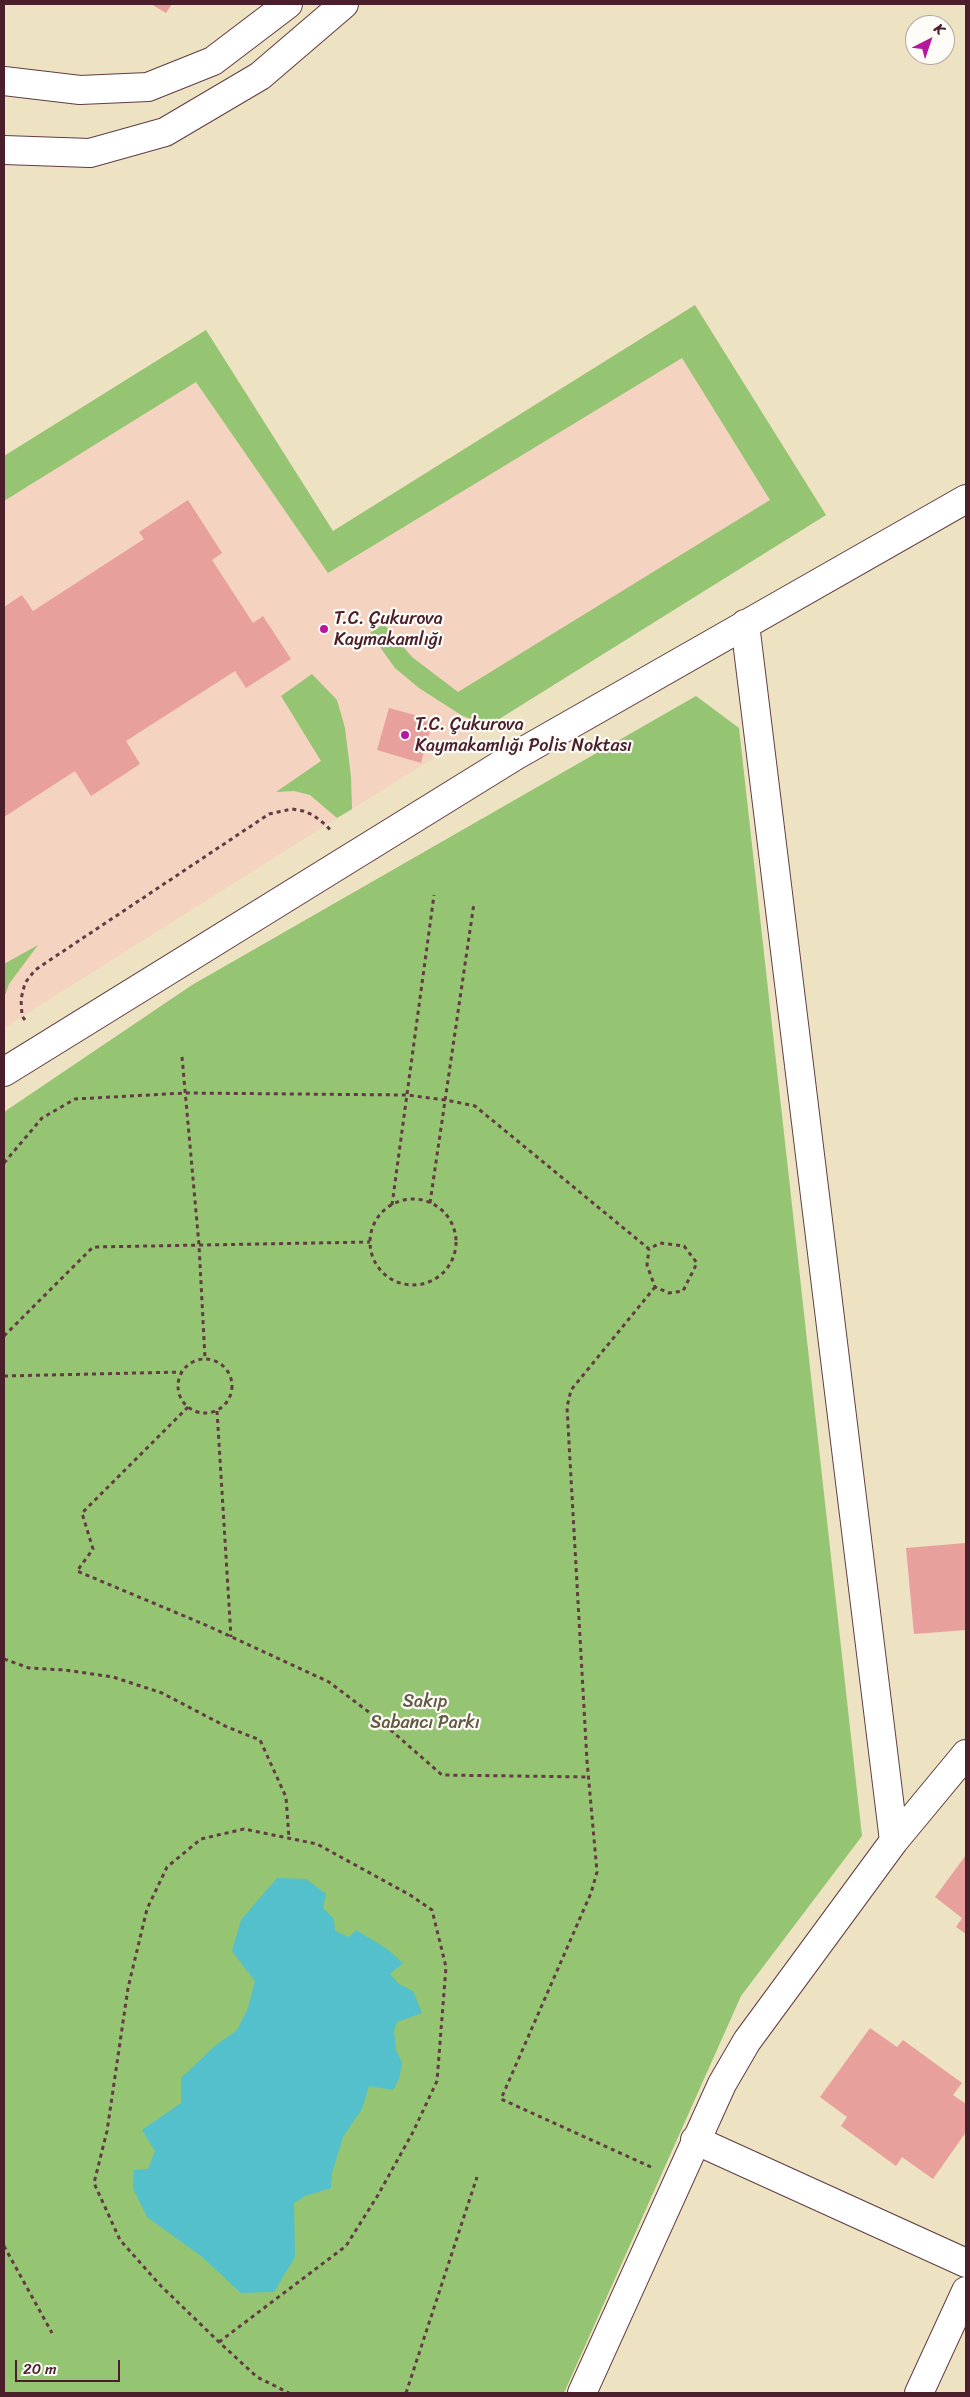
<!DOCTYPE html>
<html>
<head>
<meta charset="utf-8">
<style>
  body { margin:0 }
  #map { position:relative; width:970px; height:2397px; overflow:hidden; background:#ede2c2; font-family:Sriracha,sans-serif }
  canvas { display:block }
  .frame { position:absolute; inset:0; border:5px solid #4a1f2b; pointer-events:none }
  .north { position:absolute; left:905px; top:15px; width:50px; height:50px; box-sizing:border-box; background:#fdfcf7; border:1px solid #b5a4a5; border-radius:50%; rotate:41deg; font-size:14px; font-weight:700; line-height:20px; text-align:center; color:#4a1f2b }
  .north::after { content:''; display:block; margin:auto; width:18px; height:22px; background:#b5179e; clip-path:polygon(50% 0,100% 100%,50% 72%,0 100%) }
  .scale { position:absolute; left:15px; top:2360px; width:105px; height:22px; box-sizing:border-box; border:2px solid #4a1f2b; border-top:0; padding-left:6px; font-size:15px; line-height:18px; white-space:nowrap; color:#4a1f2b; -webkit-text-stroke:4px #fdfcf7; paint-order:stroke }
</style>
</head>
<body>
<div id="map">
<canvas width="970" height="2397"></canvas>
<div class="frame"></div>
<div class="north">K</div>
<div class="scale">20 m</div>
</div>
<script>
const context = document.querySelector('canvas').getContext('2d');
context.lineJoin = 'round';
function fillPath(path, color) {
  context.fillStyle = color;
  context.fill(path, 'evenodd');
}
function poly(rows) {
  const path = new Path2D();
  for (const r of rows) {
    if (r.length === 3) {
      path.moveTo(r[0] + r[2], r[1]);
      path.arc(r[0], r[1], r[2], 0, 2 * Math.PI);
      continue;
    }
    path.moveTo(r[0], r[1]);
    for (let i = 2; i < r.length; i += 2) path.lineTo(r[i], r[i + 1]);
  }
  return path;
}
function strokePath(path, color, width, dash) {
  context.strokeStyle = color;
  context.lineWidth = width;
  context.lineCap = dash ? 'butt' : 'round';
  context.setLineDash(dash || []);
  context.stroke(path);
}
function label(font, color, halo, rows, align = 'center') {
  context.font = font + ' Sriracha,sans-serif';
  context.lineWidth = 4.5;
  context.setLineDash([]);
  context.textBaseline = 'middle';
  context.strokeStyle = halo;
  context.fillStyle = color;
  for (const [text, x, y, turn = 0] of rows) {
    context.save();
    context.translate(x, y);
    context.rotate((+turn || 0) * Math.PI / 180);
    context.textAlign = isNaN(turn) ? turn : align;
    if (halo) context.strokeText(text, 0, 0);
    context.fillText(text, 0, 0);
    context.restore();
  }
}
fillPath(poly([
  [695,305,826,515,326,825,4,1028,4,456,206,330,333,531]
]), '#f4d3c0');
fillPath(poly([
  [695,305,826,515,488,726,461,715,419,688,395,668,370,633,384,624,412,657,458,692,770,500,682,358,328,573,196,382,4,501,4,456,206,330,333,531],
  [312,674,337,700,345,728,351,777,352,809,337,818,310,795,294,791,276,792,321,761,281,696],
  [696,696,739,728,862,1836,741,1996,564,2393,4,2393,4,1112,192,985],
  [38,945,9,984,4,998,4,964]
]), '#95c473');
fillPath(poly([
  [277,1878,306,1879,326,1894,323,1908,334,1919,335,1931,349,1937,356,1930,387,1949,403,1963,390,1974,399,1984,413,1991,422,2013,397,2022,394,2031,396,2050,402,2063,399,2079,393,2090,369,2086,362,2109,343,2137,332,2173,331,2188,305,2196,294,2203,295,2257,274,2292,241,2293,201,2256,147,2217,133,2188,134,2170,148,2169,155,2151,142,2130,181,2103,181,2078,216,2045,237,2030,248,2008,255,1981,232,1951,241,1920]
]), '#53c0cb');
fillPath(poly([
  [151,4,172,4,166,13],
  [188,500,222,553,212,560,253,623,263,616,291,659,246,688,235,671,126,741,140,764,91,796,75,771,4,817,4,607,22,595,33,611,144,539,139,532],
  [389,708,433,720,421,763,377,750],
  [966,1543,966,1630,914,1634,906,1548],
  [966,1855,966,1934,956,1927,962,1918,935,1897],
  [870,2028,897,2047,903,2040,962,2083,953,2095,966,2104,966,2132,933,2179,902,2157,896,2166,841,2126,847,2117,820,2097]
]), '#e7a09c');
const minor = poly([
  [4,81,80,90,148,87,213,61,288,4],
  [4,150,90,153,165,132,260,76,344,4],
  [745,624,894,1841],
  [4,1072,515,756,966,499],
  [695,2140,966,2263],
  [582,2393,722,2084,747,2041,894,1841,966,1754],
  [919,2393,966,2291]
]);
strokePath(minor, '#623c42', 30);
strokePath(poly([
  [25,1020,22,1016,21,999,25,983,35,970,269,814,292,809,303,811,313,815,326,825,331,831],
  [182,1057,199,1245,205,1358],
  [4,1163,42,1118,75,1099,185,1093,407,1095,446,1100,475,1106,649,1249,660,1243,684,1246,697,1263,683,1291,669,1293,655,1287,647,1265,649,1249],
  [413,1242,43],
  [430,1203,474,903],
  [392,1205,434,895],
  [4,1336,93,1247,370,1242],
  [205,1386,27],
  [4,1376,182,1372],
  [188,1407,82,1513,93,1549,77,1571,208,1626,329,1682,378,1719,442,1775,588,1777],
  [217,1411,231,1637],
  [4,1659,29,1668,65,1670,113,1677,162,1693,227,1727,260,1740,286,1797,289,1838],
  [651,2167,501,2099,591,1893,597,1872,587,1761,567,1407,571,1390,655,1287],
  [4,2246,52,2333],
  [219,2342,346,2246,378,2195,413,2132,437,2081,446,1967,432,1910,410,1895,317,1844,244,1829,201,1839,167,1867,147,1909,128,1988,107,2131,94,2183,120,2240,161,2286,219,2342,257,2377,289,2393],
  [406,2393,477,2177]
]), '#623c42', 3, [4, 4]);
strokePath(minor, '#fff', 28);
for (const [x, y, r, color] of [
  [324,629,5,"#b5179e"],
  [405,735,5,"#b5179e"]
]) {
  const dot = new Path2D();
  dot.arc(x, y, r, 0, 2 * Math.PI);
  context.fillStyle = color;
  context.fill(dot);
  strokePath(dot, '#fdfcf7', 2);
}
label('18px', '#4a1f2b', '#fdfcf7', [
  ["T.C. Çukurova",334,619],
  ["Kaymakamlığı",334,640],
  ["T.C. Çukurova",415,725],
  ["Kaymakamlığı Polis Noktası",415,746]
], 'left');
label('18px', '#645944', '#fdfcf7', [
  ["Sakıp",425,1702],
  ["Sabancı Parkı",425,1723]
]);
</script>
</body>
</html>
